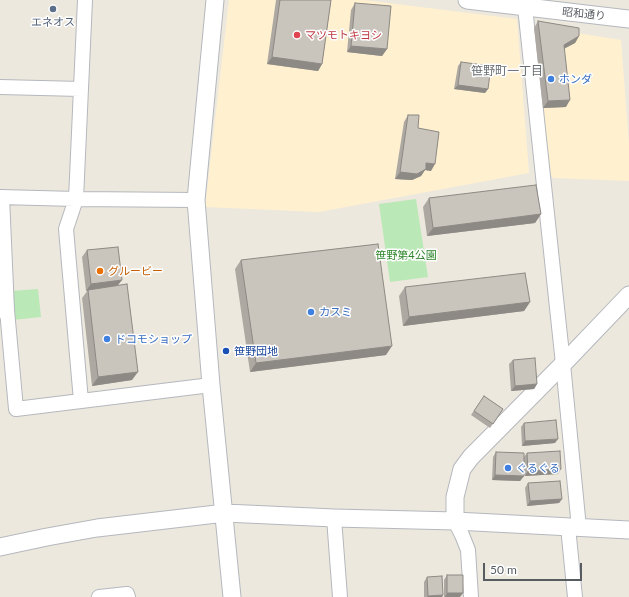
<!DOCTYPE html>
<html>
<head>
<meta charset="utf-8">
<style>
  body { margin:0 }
  #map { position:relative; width:629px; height:597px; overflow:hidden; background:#ede8dd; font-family:Lato,sans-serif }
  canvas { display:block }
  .scale { position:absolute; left:483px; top:563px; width:99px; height:18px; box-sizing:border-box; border:2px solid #575c61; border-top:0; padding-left:5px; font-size:12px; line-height:14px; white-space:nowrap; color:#575c61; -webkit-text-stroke:3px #fff; paint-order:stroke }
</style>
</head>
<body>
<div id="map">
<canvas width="629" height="597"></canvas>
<div class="scale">50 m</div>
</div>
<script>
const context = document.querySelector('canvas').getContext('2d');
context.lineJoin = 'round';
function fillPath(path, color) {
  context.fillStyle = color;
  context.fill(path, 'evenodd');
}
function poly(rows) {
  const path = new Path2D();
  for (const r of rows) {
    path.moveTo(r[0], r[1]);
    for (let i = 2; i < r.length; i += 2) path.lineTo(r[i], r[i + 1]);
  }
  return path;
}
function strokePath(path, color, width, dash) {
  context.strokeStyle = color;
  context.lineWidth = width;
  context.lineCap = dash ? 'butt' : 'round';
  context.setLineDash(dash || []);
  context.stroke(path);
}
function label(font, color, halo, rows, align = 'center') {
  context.font = font + ' Lato,"Noto Sans JP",sans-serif';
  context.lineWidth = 3;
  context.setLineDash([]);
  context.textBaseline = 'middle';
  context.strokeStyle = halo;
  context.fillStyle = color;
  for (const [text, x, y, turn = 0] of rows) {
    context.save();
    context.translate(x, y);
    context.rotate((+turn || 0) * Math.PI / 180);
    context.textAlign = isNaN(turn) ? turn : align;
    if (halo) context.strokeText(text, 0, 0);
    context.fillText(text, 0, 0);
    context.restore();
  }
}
fillPath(poly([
  [229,0,364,0,517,19,529,173,319,212,205,207],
  [532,26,621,40,629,144,629,181,553,178,547,171]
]), '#fff0d0');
fillPath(poly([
  [416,199,428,277,390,282,379,204],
  [38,289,41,317,13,320,11,291]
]), '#bae8b6');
const minor = poly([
  [525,7,563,364,579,528],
  [0,87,81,89],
  [0,197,76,199,196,200],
  [7,310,16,409,211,385],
  [0,311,7,310,2,197],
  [81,401,66,229,76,199,85,0],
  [334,518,340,597],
  [455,521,462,535,468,550,471,597],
  [568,527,575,597],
  [99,597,127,594,128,597]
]);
const tertiary = poly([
  [215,0,196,200,211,385,232,597],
  [467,0,629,19],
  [455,521,455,497,462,469,471,457,563,364,629,295],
  [0,547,47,537,97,528,225,513,334,518,455,521,629,530]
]);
strokePath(minor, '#b4b8bd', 16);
strokePath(tertiary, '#b4b8bd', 19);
strokePath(minor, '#fff', 14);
strokePath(tertiary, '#fff', 17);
fillPath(poly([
  [276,0,331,0,322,64,318,71,267,64],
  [355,3,387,49,382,56,347,52,351,10],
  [538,21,579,36,575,43,564,49,566,107,543,108,534,28],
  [461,62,488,89,485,93,454,89,458,66],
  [408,115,418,128,431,171,425,170,421,176,412,180,395,179,404,122],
  [429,198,541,214,535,223,427,236,423,207],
  [87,250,122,280,118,285,132,380,92,386,82,298,88,290,86,291,82,257],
  [241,260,386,355,250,372,235,269],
  [405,287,530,302,524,311,403,326,399,296],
  [513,360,537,384,534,389,511,391,509,364],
  [484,396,503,409,490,428,471,415],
  [524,423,555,443,522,446,521,427],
  [496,452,524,457,527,453,558,474,525,476,524,458,524,476,520,481,492,480,493,457],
  [528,483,562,499,559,503,527,506,525,488],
  [447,575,460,597,444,597,444,580],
  [427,577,443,595,442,597,424,597,424,582]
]), '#ada9a2');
fillPath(poly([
  [579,36,575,43,559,51,564,45],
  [351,46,387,49,382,56,347,52],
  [272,57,322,64,318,71,267,64],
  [458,85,488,89,485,93,454,89],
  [570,100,566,107,543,108,548,101],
  [426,163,435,164,431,171,425,170,421,176,412,180,395,179,400,172],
  [541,214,535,223,427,236,433,228],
  [122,280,117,286,86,291,91,284],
  [530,302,524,311,403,326,409,317],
  [392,346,386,355,250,372,256,363],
  [138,372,132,380,92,386,98,377],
  [537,384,534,389,511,391,515,386],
  [558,439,555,443,522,446,525,441],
  [561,469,558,474,525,476,528,471],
  [495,475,524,476,520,481,492,480],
  [562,499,559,503,527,506,530,501],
  [447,593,463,593,460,597,445,597],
  [443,595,442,597,427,597,428,596]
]), '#8d8984');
const building = poly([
  [280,0,331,0,322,64,272,57,280,0],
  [355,3,391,6,387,49,351,46,355,3],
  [538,21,579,28,579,36,564,45,570,100,548,101,538,21],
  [461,62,491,66,488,89,458,85,461,62],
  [408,115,419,115,418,128,439,132,435,164,426,163,426,169,417,174,400,172,408,115],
  [536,185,541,214,433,228,429,198,536,185],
  [378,244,392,346,256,363,241,260,378,244],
  [118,247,122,280,91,284,87,250,118,247],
  [525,273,530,302,409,317,405,287,525,273],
  [127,284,138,372,98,377,88,290,127,284],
  [535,358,537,384,515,386,513,360,535,358],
  [484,396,503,409,493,424,474,411,484,396],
  [556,420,558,439,525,441,524,423,556,420],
  [560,451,561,469,528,471,527,453,560,451],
  [496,452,524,453,524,476,495,475,496,452],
  [560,481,562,499,530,501,528,483,560,481],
  [447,575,463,575,463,593,447,593,447,575],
  [442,576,443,595,428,596,427,577,442,576]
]);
fillPath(building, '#c9c4bc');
strokePath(building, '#8d8984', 1);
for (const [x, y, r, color] of [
  [53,9,4,"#5c6f8a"],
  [297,35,4,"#e0444e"],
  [551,79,4,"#3f7fe0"],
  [100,271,4,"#e8710a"],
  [311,312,4,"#3f7fe0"],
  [107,339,4,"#3f7fe0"],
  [226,351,4,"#1a4fb4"],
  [508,468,4,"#3f7fe0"]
]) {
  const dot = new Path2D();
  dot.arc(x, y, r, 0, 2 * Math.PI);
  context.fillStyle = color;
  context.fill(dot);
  strokePath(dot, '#fff', 1.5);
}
label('11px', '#575c61', '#fff', [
  ["昭和通り",584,14,6]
]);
label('11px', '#4e5e75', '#fff', [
  ["エネオス",53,22]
]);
label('11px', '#be3a42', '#fff', [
  ["マツモトキヨシ",305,35]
], 'left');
label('11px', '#366cbe', '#fff', [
  ["ホンダ",559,79],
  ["カスミ",319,312],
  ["ドコモショップ",115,339],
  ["ぐるぐる",516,468]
], 'left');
label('11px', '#2e852b', '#fff', [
  ["笹野第4公園",406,255]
]);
label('11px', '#c56008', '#fff', [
  ["グルービー",108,271]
], 'left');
label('11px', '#164399', '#fff', [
  ["笹野団地",234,351]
], 'left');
label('12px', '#686e73', '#fff', [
  ["笹野町一丁目",507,71]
]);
</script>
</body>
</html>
